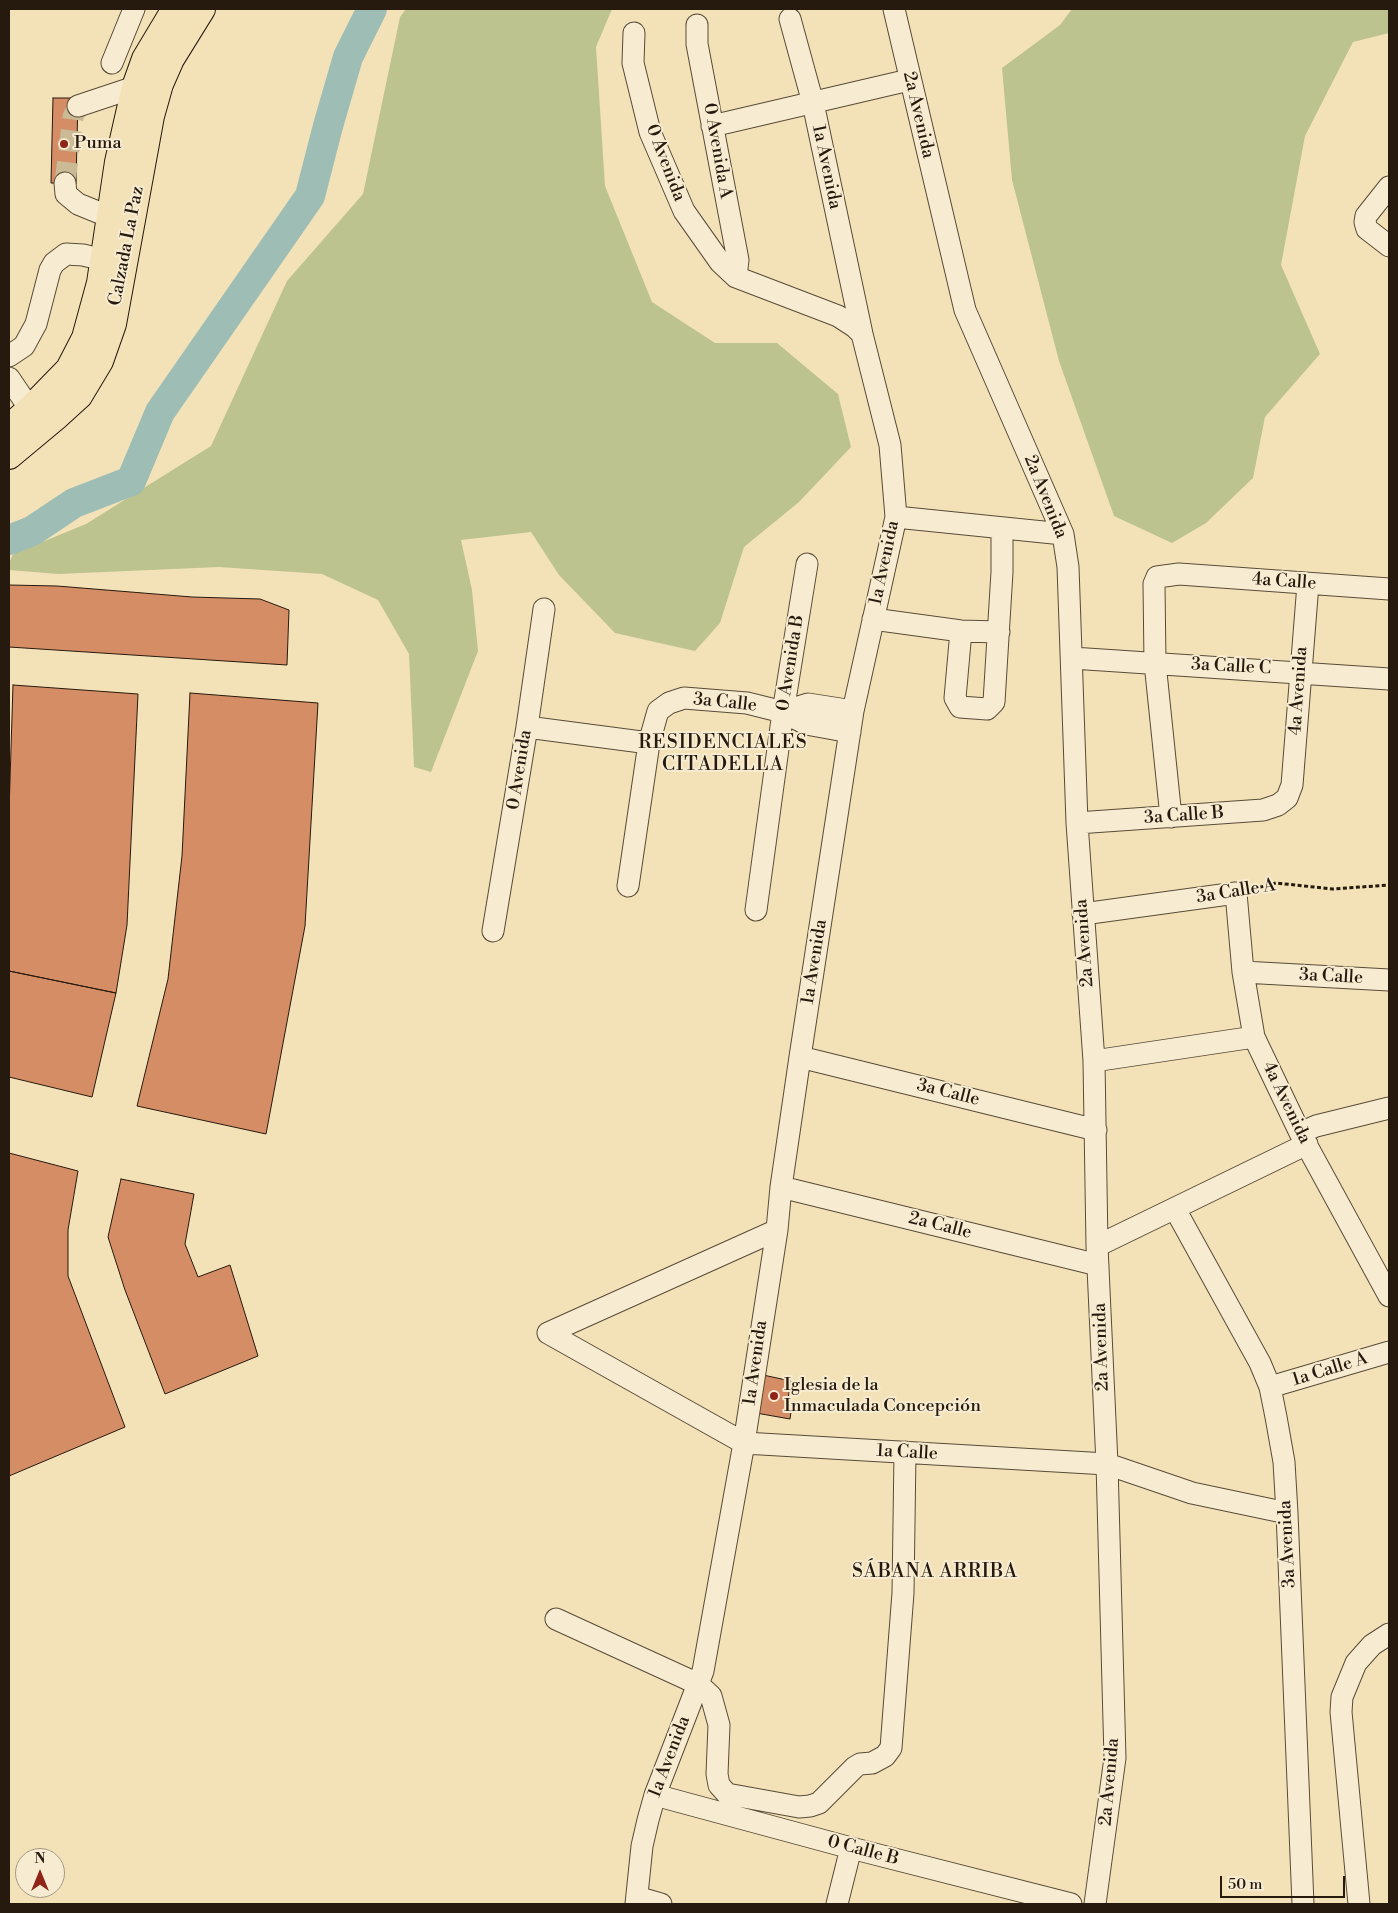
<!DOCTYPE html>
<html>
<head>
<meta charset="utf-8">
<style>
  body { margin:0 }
  #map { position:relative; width:1398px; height:1913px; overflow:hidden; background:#f3e2b8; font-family:"Libre Bodoni",serif }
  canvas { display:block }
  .frame { position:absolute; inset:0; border:10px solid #26190d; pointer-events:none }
  .north { position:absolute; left:15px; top:1848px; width:50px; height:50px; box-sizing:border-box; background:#f7ecd1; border:1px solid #a39883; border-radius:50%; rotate:0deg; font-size:14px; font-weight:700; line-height:20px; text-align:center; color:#26190d }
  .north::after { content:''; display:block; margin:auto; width:18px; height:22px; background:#8f2418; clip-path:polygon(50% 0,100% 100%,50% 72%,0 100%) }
  .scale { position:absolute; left:1220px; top:1876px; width:125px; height:22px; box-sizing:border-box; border:2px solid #26190d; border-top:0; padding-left:6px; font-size:15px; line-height:18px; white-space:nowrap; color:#26190d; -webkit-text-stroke:4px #f7ecd1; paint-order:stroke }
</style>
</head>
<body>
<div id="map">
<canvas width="1398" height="1913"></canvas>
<div class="frame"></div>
<div class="north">N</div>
<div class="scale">50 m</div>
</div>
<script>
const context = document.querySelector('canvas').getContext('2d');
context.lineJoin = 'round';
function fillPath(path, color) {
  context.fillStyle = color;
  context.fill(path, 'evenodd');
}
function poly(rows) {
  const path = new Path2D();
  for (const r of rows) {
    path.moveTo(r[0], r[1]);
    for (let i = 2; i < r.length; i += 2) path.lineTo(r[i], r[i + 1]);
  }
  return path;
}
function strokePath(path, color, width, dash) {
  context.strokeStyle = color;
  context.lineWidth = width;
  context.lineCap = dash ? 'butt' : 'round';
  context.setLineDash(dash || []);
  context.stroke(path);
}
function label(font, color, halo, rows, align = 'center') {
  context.font = font + ' "Libre Bodoni",serif';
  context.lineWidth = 4;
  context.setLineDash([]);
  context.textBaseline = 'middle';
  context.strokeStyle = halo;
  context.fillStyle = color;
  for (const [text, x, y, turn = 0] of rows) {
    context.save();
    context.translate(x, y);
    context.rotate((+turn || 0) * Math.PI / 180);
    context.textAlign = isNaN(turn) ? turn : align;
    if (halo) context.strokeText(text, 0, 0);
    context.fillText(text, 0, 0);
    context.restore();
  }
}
fillPath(poly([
  [406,9,612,9,596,47,605,186,652,302,715,343,777,343,838,394,851,447,799,502,744,547,720,623,695,651,615,633,559,575,531,532,461,540,472,590,478,651,431,772,414,767,409,654,378,600,322,574,219,567,59,574,9,570,9,563,13,554,86,524,211,446,287,281,363,194,400,17],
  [1072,9,1389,9,1389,33,1353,42,1305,136,1281,265,1320,354,1265,417,1253,478,1206,523,1172,543,1114,516,1059,361,1012,180,1002,68,1060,25]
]), '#bdc38e');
strokePath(poly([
  [9,540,32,531,74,503,131,481,160,412,310,196,328,126,348,57,372,9]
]), '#9dbdb5', 30);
const building = poly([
  [53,98,78,98,76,184,51,183,53,98],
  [9,585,57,586,192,597,260,599,289,610,287,665,9,647,9,585],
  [13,685,138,694,127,925,116,993,9,971,9,812,13,685],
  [190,693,318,703,305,926,266,1134,137,1106,168,979,182,856,190,693],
  [9,971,116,993,92,1097,9,1077,9,971],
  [9,1153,78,1171,68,1230,68,1276,125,1427,9,1476,9,1153],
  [121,1179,194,1194,185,1244,198,1277,230,1265,258,1356,165,1394,125,1290,108,1237,121,1179],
  [763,1375,791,1381,786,1411,791,1412,790,1419,756,1413,763,1375]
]);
fillPath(building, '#d48d65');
strokePath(building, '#26190d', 1);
strokePath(poly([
  [65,183,73,117,78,106]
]), '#caba96', 21, [21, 11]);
const minor = poly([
  [894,9,965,310,1063,534,1068,567,1077,823,1094,1061,1097,1246,1107,1464,1115,1758,1095,1904],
  [697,25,697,44,738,260,736,277],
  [634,33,633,63,650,132,684,211,720,262,736,277,838,316,855,327,862,334],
  [112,63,134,9],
  [78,106,135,87],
  [712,126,909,80],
  [65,183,66,194,78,204,110,217],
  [1389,187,1366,216,1365,222,1367,229,1389,246],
  [9,356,24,346,36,324,50,270,54,263,66,254,83,255,104,260],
  [9,378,30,409],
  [896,517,1063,534],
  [873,619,961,631,999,632],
  [961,631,955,698,960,707,987,709,994,702,1002,572,1002,528],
  [1072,658,1389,679],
  [783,712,806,724,850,732],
  [527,727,649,743],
  [1171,817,1155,663,1154,584,1157,577,1179,574,1389,589],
  [1077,823,1263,810,1278,805,1287,798,1292,785,1308,584],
  [628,886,649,743,658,711,669,703,684,698,747,703,783,712,808,704,853,711],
  [756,910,783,712,807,564],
  [1083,914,1236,893,1243,972,1254,1037,1300,1133,1389,1296],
  [493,931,527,727,544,609],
  [1243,972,1389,980],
  [800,1057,1096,1130],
  [1094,1061,1254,1037],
  [1300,1133,1316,1126,1389,1108],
  [781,1187,1098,1265],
  [1175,1209,1260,1363,1270,1387,1276,1417,1284,1462,1287,1513,1303,1904],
  [1097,1246,1307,1144],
  [548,1333,744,1443,1107,1464,1192,1493,1287,1513],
  [548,1333,777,1230],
  [1270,1387,1389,1352],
  [556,1619,698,1684,711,1696,719,1725,717,1774,719,1785,727,1794,799,1807,810,1806,819,1803,855,1767,860,1764,872,1763,885,1756,891,1748,903,1593,905,1452],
  [655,1795,851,1848,1071,1904],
  [637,1897,661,1904],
  [636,1904,642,1846,648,1820,655,1795,703,1671,744,1443,777,1230,781,1187,800,1057,853,711,896,517,890,445,862,334,813,103,790,19],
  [837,1904,851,1848],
  [1359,1904,1341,1712,1342,1697,1356,1663,1372,1645,1389,1634]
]);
const major = poly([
  [9,428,30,409,69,369,85,338,100,283,118,162,135,87,145,59,175,9],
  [9,456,57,416,79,396,100,361,113,324,151,116,160,84,171,59,202,9]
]);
strokePath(minor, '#594b38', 23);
strokePath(major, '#26190d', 28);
strokePath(poly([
  [1253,889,1276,883,1333,889,1389,885]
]), '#26190d', 3, [4, 2.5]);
strokePath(minor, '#f7ecd1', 21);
strokePath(major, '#f3e2b8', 26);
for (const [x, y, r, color] of [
  [64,144,5,"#8f2418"],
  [774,1396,5,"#8f2418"]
]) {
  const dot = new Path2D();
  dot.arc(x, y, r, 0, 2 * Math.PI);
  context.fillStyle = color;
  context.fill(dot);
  strokePath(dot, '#f7ecd1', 2);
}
label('18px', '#26190d', '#f7ecd1', [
  ["2a Avenida",918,115,77],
  ["0 Avenida A",717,151,80],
  ["0 Avenida",665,163,69],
  ["1a Avenida",826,167,78],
  ["Calzada La Paz",127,246,-79],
  ["2a Avenida",1045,497,68],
  ["1a Avenida",885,563,-78],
  ["4a Calle",1284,582,4],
  ["0 Avenida B",791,663,-81],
  ["3a Calle C",1231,667,3],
  ["4a Avenida",1299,691,-86],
  ["3a Calle",725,703,6],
  ["0 Avenida",520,770,-81],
  ["3a Calle B",1184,816,-4],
  ["3a Calle A",1236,892,-9],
  ["2a Avenida",1085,943,-94],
  ["1a Avenida",815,962,-81],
  ["3a Calle",1331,977,3],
  ["3a Calle",948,1093,14],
  ["4a Avenida",1286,1103,64],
  ["2a Calle",940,1226,14],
  ["2a Avenida",1102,1347,-92],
  ["1a Avenida",756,1363,-82],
  ["1a Calle A",1330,1370,-17],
  ["1a Calle",907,1453,3],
  ["3a Avenida",1288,1544,-93],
  ["1a Avenida",670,1757,-69],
  ["2a Avenida",1110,1782,-85],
  ["0 Calle B",863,1851,15]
]);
label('18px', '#26190d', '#f7ecd1', [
  ["Puma",74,144],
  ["Iglesia de la",784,1386],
  ["Inmaculada Concepción",784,1407]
], 'left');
context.letterSpacing = '1px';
label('19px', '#26190d', '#f7ecd1', [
  ["RESIDENCIALES",723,743],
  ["CITADELLA",723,765],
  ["SÁBANA ARRIBA",935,1572]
]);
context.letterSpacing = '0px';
</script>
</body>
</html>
